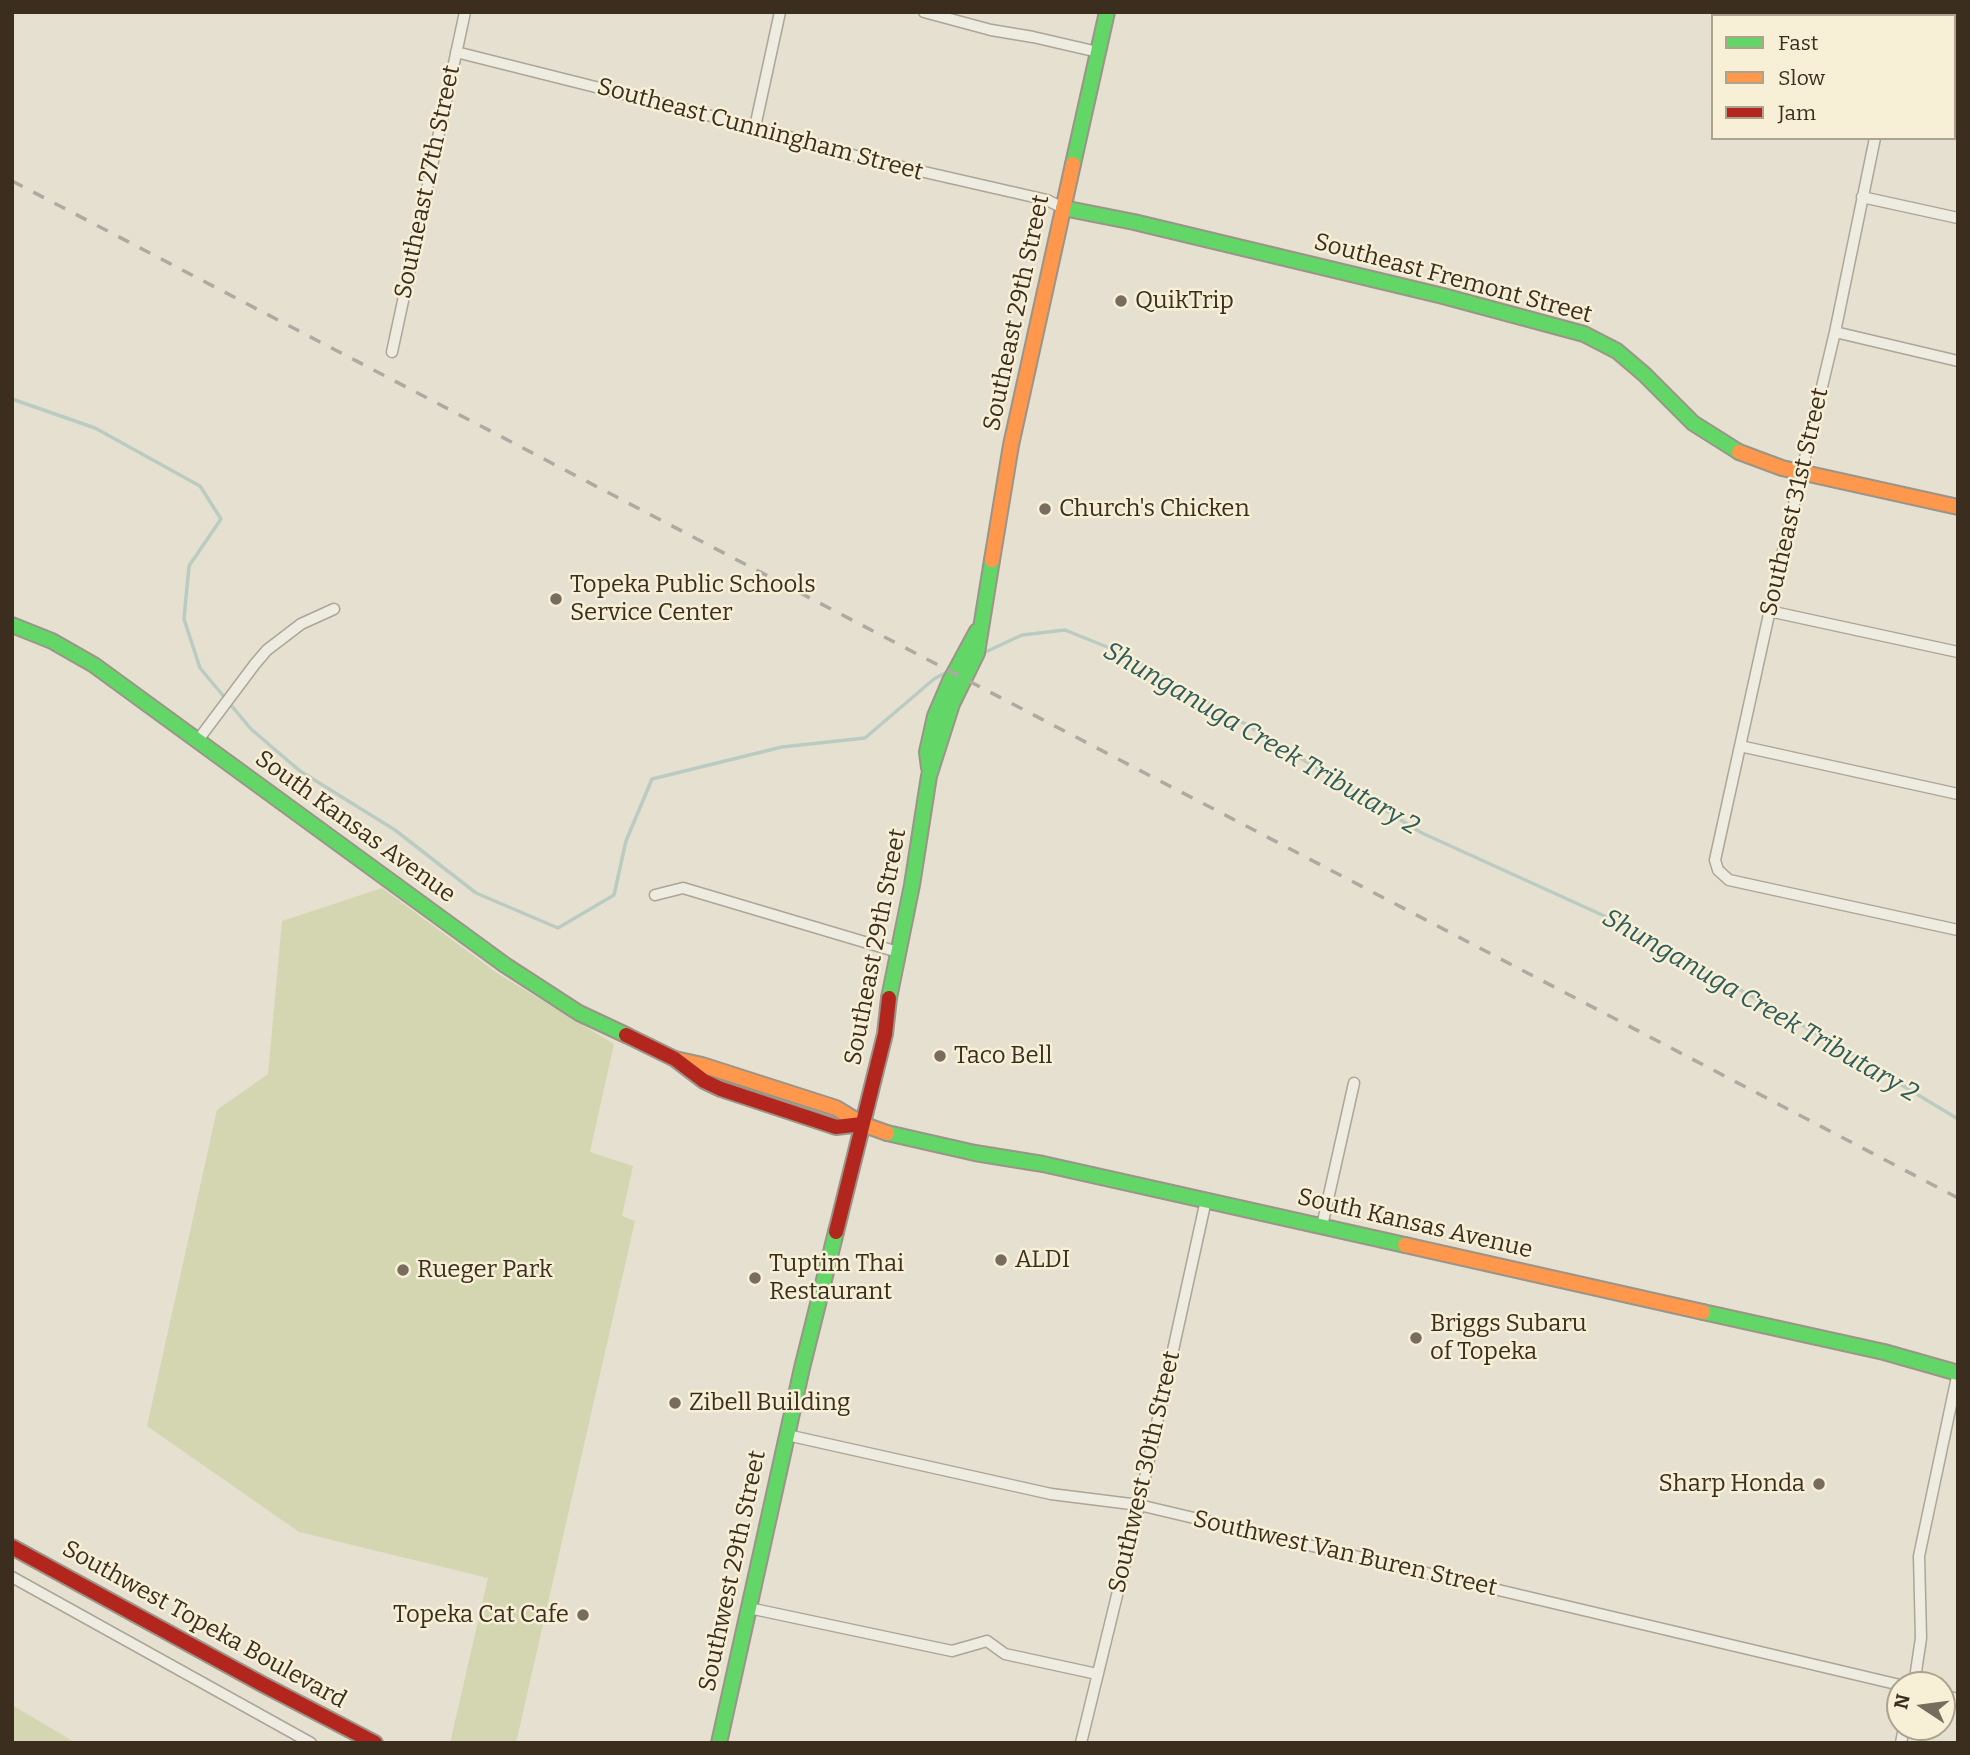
<!DOCTYPE html>
<html>
<head>
<meta charset="utf-8">
<style>
  body { margin:0 }
  #map { position:relative; width:1970px; height:1755px; overflow:hidden; background:#e6e0d0; font-family:Bitter,serif }
  canvas { display:block }
  .frame { position:absolute; inset:0; border:14px solid #3b2e1f; pointer-events:none }
  .legend { position:absolute; left:1711px; top:14px; width:245px; height:126px; box-sizing:border-box; background:#f7efd6; border:2px solid #aca28d; margin:0; padding:9px 12px; list-style:none; font-size:21px; color:#3b2e1f }
  .legend li { display:flex; align-items:center; gap:14px; height:35px }
  .legend b { width:35px; border:2px solid #aca28d }
  .north { position:absolute; left:1886px; top:1671px; width:70px; height:70px; box-sizing:border-box; background:#f7efd6; border:2px solid #aca28d; border-radius:50%; rotate:283deg; font-size:19px; font-weight:700; line-height:28px; text-align:center; color:#3b2e1f }
  .north::after { content:''; display:block; margin:auto; width:24px; height:32px; background:#776c5d; clip-path:polygon(50% 0,100% 100%,50% 72%,0 100%) }
</style>
</head>
<body>
<div id="map">
<canvas width="1970" height="1755"></canvas>
<div class="frame"></div>
<ul class="legend">
<li><b style="height:9px;background:#63d668"></b>Fast</li>
<li><b style="height:9px;background:#ff974d"></b>Slow</li>
<li><b style="height:9px;background:#b3261e"></b>Jam</li>
</ul>
<div class="north">N</div>
</div>
<script>
const context = document.querySelector('canvas').getContext('2d');
context.lineJoin = 'round';
function fillPath(path, color) {
  context.fillStyle = color;
  context.fill(path, 'evenodd');
}
function poly(rows) {
  const path = new Path2D();
  for (const r of rows) {
    path.moveTo(r[0], r[1]);
    for (let i = 2; i < r.length; i += 2) path.lineTo(r[i], r[i + 1]);
  }
  return path;
}
function strokePath(path, color, width, dash) {
  context.strokeStyle = color;
  context.lineWidth = width;
  context.lineCap = dash ? 'butt' : 'round';
  context.setLineDash(dash || []);
  context.stroke(path);
}
function label(font, color, halo, rows, align = 'center') {
  context.font = font + ' Bitter,serif';
  context.lineWidth = 5;
  context.setLineDash([]);
  context.textBaseline = 'middle';
  context.strokeStyle = halo;
  context.fillStyle = color;
  for (const [text, x, y, turn = 0] of rows) {
    context.save();
    context.translate(x, y);
    context.rotate((+turn || 0) * Math.PI / 180);
    context.textAlign = isNaN(turn) ? turn : align;
    if (halo) context.strokeText(text, 0, 0);
    context.fillText(text, 0, 0);
    context.restore();
  }
}
fillPath(poly([
  [382,888,497,973,614,1044,590,1152,633,1166,622,1216,635,1221,516,1743,450,1743,488,1578,299,1532,147,1426,217,1110,268,1074,282,921],
  [12,1705,76,1743,12,1743]
]), '#d4d6b2');
strokePath(poly([
  [12,399,95,428,200,486,221,519,189,566,184,619,200,668,251,729,300,771,395,830,476,893,558,928,614,895,626,841,652,779,782,747,865,738,934,679,949,671],
  [981,654,1022,635,1065,630,1122,653,1247,725,1422,833,1633,929,1809,1029,1958,1119]
]), '#baccc2', 3.5);
const street = poly([
  [924,12,991,30,1033,37,1098,52],
  [1904,16,1905,12],
  [456,52,755,127,863,158,1047,200,1063,208],
  [1954,74,1958,75],
  [755,127,780,12],
  [1875,138,1835,332,1782,555,1715,860,1718,870,1729,880,1958,930],
  [1862,197,1958,218],
  [1835,332,1958,361],
  [392,352,465,12],
  [1769,611,1958,652],
  [198,740,255,664,267,650,301,624,334,609],
  [1740,746,1958,794],
  [655,895,683,888,898,952],
  [1322,1226,1354,1083],
  [787,1435,1051,1494,1139,1505,1900,1685],
  [12,1577,311,1743],
  [749,1608,952,1651,987,1641,1005,1654,1097,1674],
  [1914,1685,1921,1638,1919,1556,1958,1372],
  [1942,1695,1958,1699],
  [1081,1743,1139,1505,1206,1200],
  [1901,1743,1904,1727]
]);
const fast = poly([
  [1073,164,1107,12],
  [1063,208,1134,222,1443,296,1584,334,1617,351,1644,374,1693,423,1739,452],
  [12,625,52,641,94,665,505,965,579,1013,626,1035],
  [929,768,927,752,935,716,950,681,977,631],
  [889,998,912,885,929,776,952,704,977,653,992,560],
  [887,1133,975,1153,1043,1164,1405,1245],
  [1703,1312,1884,1352,1958,1373],
  [719,1743,802,1368,836,1232]
]);
const slow = poly([
  [1739,452,1782,468,1958,507],
  [992,560,1011,445,1073,164],
  [675,1059,702,1065,836,1108,862,1124,887,1133],
  [1405,1245,1703,1312]
]);
const jam = poly([
  [626,1035,675,1059,704,1081,721,1089,836,1127,862,1124],
  [836,1232,885,1034,889,998],
  [12,1547,262,1684,375,1743]
]);
strokePath(street, '#aca598', 13);
strokePath(fast, '#9b9488', 18);
strokePath(slow, '#9b9488', 18);
strokePath(jam, '#9b9488', 18);
strokePath(street, '#eeebe1', 10);
strokePath(fast, '#63d668', 14);
strokePath(slow, '#ff974d', 14);
strokePath(jam, '#b3261e', 14);
strokePath(poly([
  [12,181,1958,1198]
]), '#aeaaa1', 3.5, [12, 12]);
for (const [x, y, r, color] of [
  [1121,301,7,"#776c5d"],
  [1045,509,7,"#776c5d"],
  [556,599,7,"#776c5d"],
  [940,1056,7,"#776c5d"],
  [1001,1260,7,"#776c5d"],
  [403,1270,7,"#776c5d"],
  [755,1278,7,"#776c5d"],
  [1416,1338,7,"#776c5d"],
  [675,1403,7,"#776c5d"],
  [1819,1484,7,"#776c5d"],
  [583,1615,7,"#776c5d"]
]) {
  const dot = new Path2D();
  dot.arc(x, y, r, 0, 2 * Math.PI);
  context.fillStyle = color;
  context.fill(dot);
  strokePath(dot, '#f7efd6', 2.5);
}
label('24px', '#3b2e1f', '#f7efd6', [
  ["Southeast Cunningham Street",760,130,15],
  ["Southeast 27th Street",428,182,-78],
  ["Southeast Fremont Street",1453,279,15],
  ["Southeast 29th Street",1017,313,-78],
  ["Southeast 31st Street",1795,502,-77],
  ["South Kansas Avenue",355,827,36],
  ["Southeast 29th Street",876,947,-79],
  ["South Kansas Avenue",1415,1224,13],
  ["Southwest 30th Street",1145,1472,-77],
  ["Southwest Van Buren Street",1345,1554,13],
  ["Southwest 29th Street",733,1571,-78],
  ["Southwest Topeka Boulevard",204,1625,29]
]);
label('24px', '#3b2e1f', '#f7efd6', [
  ["QuikTrip",1135,301],
  ["Church's Chicken",1059,509],
  ["Topeka Public Schools",570,585],
  ["Service Center",570,613],
  ["Taco Bell",954,1056],
  ["ALDI",1015,1260],
  ["Tuptim Thai",769,1264],
  ["Restaurant",769,1292],
  ["Rueger Park",417,1270],
  ["Briggs Subaru",1430,1324],
  ["of Topeka",1430,1352],
  ["Zibell Building",689,1403],
  ["Sharp Honda",1805,1484,"right"],
  ["Topeka Cat Cafe",569,1615,"right"]
], 'left');
label('italic 26px', '#2e5b5b', '#f7efd6', [
  ["Shunganuga Creek Tributary 2",1261,739,30],
  ["Shunganuga Creek Tributary 2",1760,1006,30]
]);
</script>
</body>
</html>
